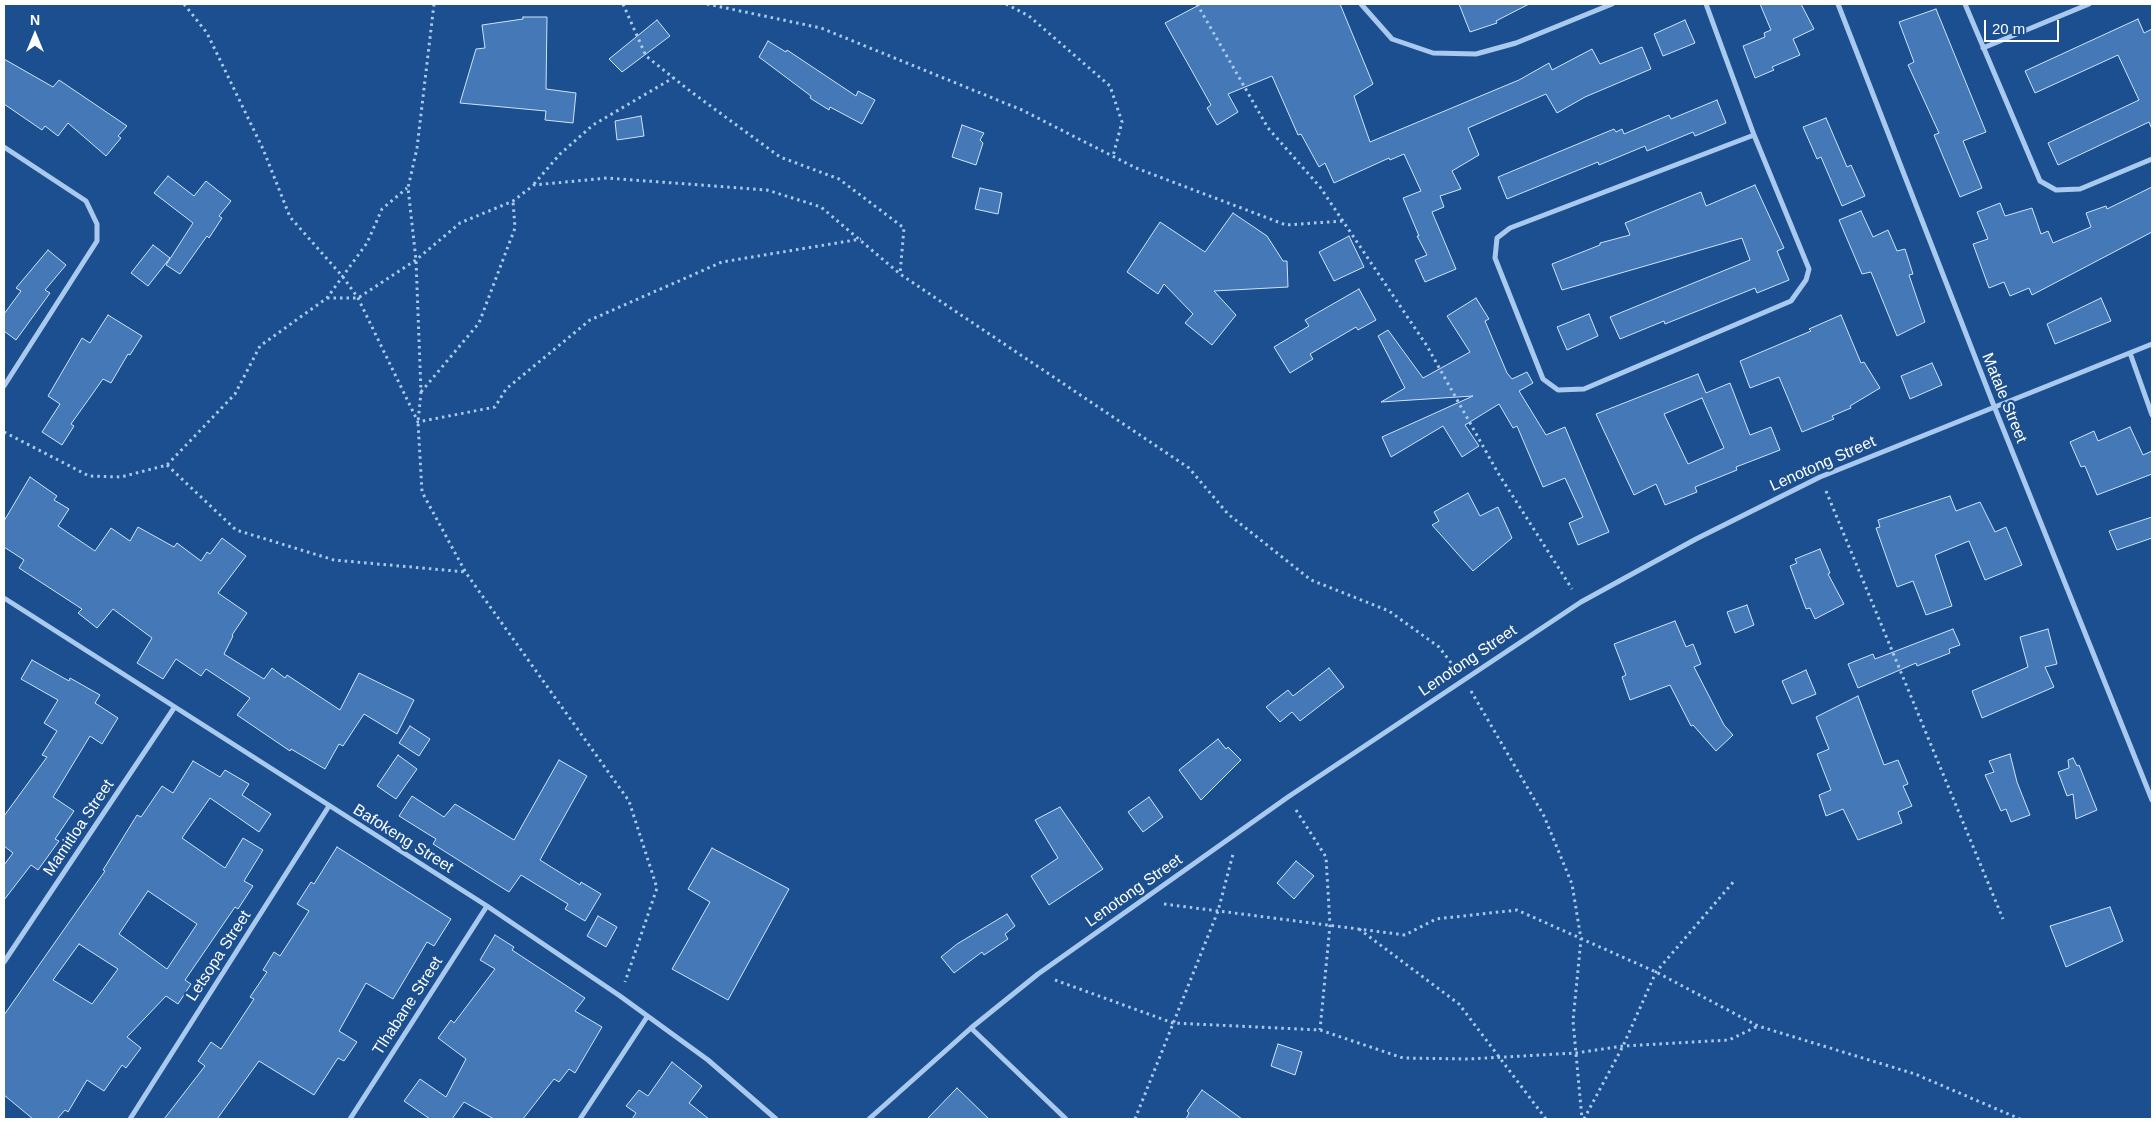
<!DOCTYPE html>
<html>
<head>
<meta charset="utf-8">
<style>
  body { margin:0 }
  #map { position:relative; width:2156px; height:1123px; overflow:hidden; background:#1b4f8f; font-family:Helvetica,sans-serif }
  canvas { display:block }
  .frame { position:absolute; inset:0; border:5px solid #fff; pointer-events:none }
  .north { position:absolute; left:10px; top:10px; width:50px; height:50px; -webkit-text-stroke:4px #1b4f8f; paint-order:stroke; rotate:0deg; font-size:14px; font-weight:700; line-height:20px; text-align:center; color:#fff }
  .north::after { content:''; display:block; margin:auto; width:18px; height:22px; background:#fff; clip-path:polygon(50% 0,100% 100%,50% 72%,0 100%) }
  .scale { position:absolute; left:1984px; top:20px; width:75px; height:22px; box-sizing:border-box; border:2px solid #fff; border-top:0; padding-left:6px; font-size:15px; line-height:18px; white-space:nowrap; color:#fff; -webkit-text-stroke:4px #1b4f8f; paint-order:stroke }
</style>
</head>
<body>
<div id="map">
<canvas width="2156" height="1123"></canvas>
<div class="frame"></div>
<div class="north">N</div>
<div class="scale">20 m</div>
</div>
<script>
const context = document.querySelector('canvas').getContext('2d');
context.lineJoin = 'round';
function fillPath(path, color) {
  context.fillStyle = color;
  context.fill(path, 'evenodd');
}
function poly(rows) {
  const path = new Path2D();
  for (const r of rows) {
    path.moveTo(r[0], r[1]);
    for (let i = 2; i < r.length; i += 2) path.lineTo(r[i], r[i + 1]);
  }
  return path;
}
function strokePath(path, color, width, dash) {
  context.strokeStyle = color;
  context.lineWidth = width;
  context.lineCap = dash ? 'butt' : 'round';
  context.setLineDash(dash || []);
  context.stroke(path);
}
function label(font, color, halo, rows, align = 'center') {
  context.font = font + ' Helvetica,sans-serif';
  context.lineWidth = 4.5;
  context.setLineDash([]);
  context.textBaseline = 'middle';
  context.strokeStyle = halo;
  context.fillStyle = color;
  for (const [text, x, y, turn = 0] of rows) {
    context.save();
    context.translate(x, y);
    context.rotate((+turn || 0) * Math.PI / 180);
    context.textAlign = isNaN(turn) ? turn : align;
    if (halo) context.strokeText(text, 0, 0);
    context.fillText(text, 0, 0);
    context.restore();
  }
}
const building = poly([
  [1201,4,1340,4,1373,84,1354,96,1370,142,1519,80,1549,63,1552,70,1592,49,1600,64,1642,47,1651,69,1585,97,1557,113,1546,94,1468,128,1479,155,1452,171,1461,189,1440,196,1444,207,1432,212,1456,269,1425,282,1415,260,1427,255,1417,236,1419,236,1403,198,1421,191,1404,154,1390,160,1389,158,1334,183,1325,163,1319,167,1301,134,1298,135,1272,76,1228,94,1238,112,1217,125,1207,108,1211,105,1165,23,1201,4],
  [1459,4,1529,4,1496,21,1497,23,1470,32,1459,4],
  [1760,4,1801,4,1814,29,1793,39,1800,55,1772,67,1774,70,1755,78,1743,46,1765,37,1764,33,1771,30,1760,4],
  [1936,9,1986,132,1963,141,1982,188,1960,197,1934,135,1939,133,1908,65,1914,62,1899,22,1936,9],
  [523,17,547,17,546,89,576,93,573,123,545,120,546,111,460,103,476,49,485,48,482,25,523,19,523,17],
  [2138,19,2144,33,2152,29,2152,129,2149,122,2058,165,2048,143,2139,100,2118,55,2035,93,2025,71,2138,19],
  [657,20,670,36,622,72,609,59,657,20],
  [1685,20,1695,43,1663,56,1654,34,1685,20],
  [768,41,786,52,787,50,856,96,858,91,875,100,862,124,830,107,829,110,810,98,811,96,759,57,768,41],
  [4,59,53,87,59,80,127,126,118,136,121,138,106,156,68,123,58,136,45,126,42,130,4,104,4,59],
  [1717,100,1726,123,1695,136,1693,132,1647,151,1645,146,1599,165,1598,162,1507,199,1498,177,1614,129,1616,132,1622,129,1624,134,1669,115,1671,119,1717,100],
  [641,116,644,136,617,140,615,121,641,116],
  [1826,118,1847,167,1851,165,1865,196,1842,206,1821,157,1817,159,1803,127,1826,118],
  [962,125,984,133,980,140,983,143,976,165,952,157,962,125],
  [168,176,194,196,206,181,231,201,219,216,222,218,209,238,207,236,180,274,166,265,193,223,154,193,168,176],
  [1755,185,1784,248,1777,251,1789,280,1757,293,1755,288,1665,324,1664,321,1620,339,1610,317,1750,260,1742,238,1562,290,1552,264,1600,245,1600,243,1630,235,1625,223,1701,192,1706,206,1755,185],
  [2152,187,2152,232,2032,295,2029,288,2010,296,2004,282,1989,288,1973,244,1988,239,1977,212,2000,203,2005,216,2032,208,2041,234,2048,231,2053,243,2091,227,2086,213,2106,206,2107,209,2152,187],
  [980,188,1002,193,998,214,975,209,980,188],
  [1861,211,1873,237,1888,230,1897,251,1905,249,1913,274,1909,275,1925,322,1897,336,1871,272,1862,274,1839,220,1861,211],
  [1233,213,1267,236,1283,261,1287,261,1288,287,1214,291,1236,315,1212,345,1185,323,1193,314,1164,284,1158,294,1127,272,1160,222,1205,252,1233,213],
  [1349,236,1364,267,1334,281,1319,252,1349,236],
  [153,245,170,258,148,286,131,273,153,245],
  [48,250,66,265,45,290,50,293,16,340,4,331,4,314,21,291,16,288,48,250],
  [1359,289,1376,320,1358,330,1356,327,1310,354,1313,359,1290,373,1274,347,1309,326,1305,320,1359,289],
  [1476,298,1489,319,1485,321,1507,373,1512,379,1527,372,1533,383,1519,391,1546,435,1565,427,1609,532,1578,545,1569,523,1583,517,1565,478,1543,487,1517,426,1513,428,1499,404,1465,425,1479,446,1462,457,1443,426,1391,457,1382,437,1473,396,1381,402,1405,388,1378,336,1388,330,1423,378,1470,352,1447,316,1476,298],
  [2101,298,2111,321,2055,344,2047,324,2101,298],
  [1589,314,1598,336,1567,350,1557,327,1589,314],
  [108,315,142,336,130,355,128,354,111,383,103,379,71,424,74,426,62,445,42,432,60,404,48,396,82,338,90,343,108,315],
  [1841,315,1861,363,1864,362,1880,388,1850,406,1851,408,1832,416,1834,419,1802,432,1779,377,1750,388,1740,361,1811,331,1809,329,1841,315],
  [1932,363,1942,385,1910,399,1901,376,1932,363],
  [1698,374,1706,393,1730,383,1750,435,1771,427,1780,450,1736,467,1737,470,1695,487,1697,492,1665,505,1656,484,1634,495,1596,414,1698,374],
  [1702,398,1724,448,1688,464,1664,414,1702,398],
  [2130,427,2143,455,2152,451,2152,474,2097,495,2085,466,2081,467,2070,442,2094,431,2098,441,2130,427],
  [30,477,57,496,54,500,69,509,58,526,95,551,111,528,130,541,138,527,174,547,177,543,201,561,207,552,210,554,222,538,246,556,218,593,247,613,232,635,233,636,224,654,264,679,272,668,285,678,287,675,340,710,359,673,414,700,397,734,364,714,343,746,339,744,325,769,291,749,290,751,237,715,250,698,206,669,201,676,176,659,163,679,137,663,152,638,113,609,97,628,78,613,82,609,19,568,24,560,4,547,4,521,30,477],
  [1468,493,1480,516,1498,507,1512,538,1473,571,1432,525,1439,521,1434,512,1468,493],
  [1950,496,1956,511,1980,502,1995,532,2006,527,2022,565,1985,580,1969,541,1935,555,1952,606,1926,615,1913,581,1897,587,1876,528,1880,527,1878,520,1950,496],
  [2152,517,2152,538,2117,550,2109,531,2152,517],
  [1820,549,1830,573,1828,574,1844,604,1815,619,1810,608,1806,609,1790,566,1797,563,1795,559,1820,549],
  [1747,605,1754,625,1735,633,1727,612,1747,605],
  [1675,621,1686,647,1693,644,1701,664,1694,667,1724,725,1733,735,1716,751,1693,725,1691,726,1670,685,1630,700,1622,677,1626,675,1614,644,1675,621],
  [1953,629,1960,645,1949,649,1950,653,1917,666,1916,663,1858,688,1848,664,1873,654,1875,659,1953,629],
  [2048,629,2057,664,2045,667,2054,687,1982,718,1972,691,2028,667,2020,637,2048,629],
  [32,660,69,681,70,678,100,695,95,703,118,718,102,744,90,736,53,797,74,811,55,839,59,841,38,870,31,865,4,900,4,865,13,853,4,846,4,816,47,757,42,755,57,731,44,723,58,700,21,679,32,660],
  [1329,668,1344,687,1300,721,1292,712,1280,722,1266,707,1288,690,1293,696,1329,668],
  [1806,670,1816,694,1792,704,1782,681,1806,670],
  [1858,696,1884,765,1898,760,1908,784,1903,786,1912,806,1898,812,1902,823,1858,840,1843,809,1826,816,1819,795,1831,790,1817,754,1829,749,1816,717,1858,696],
  [410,726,430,739,419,756,399,743,410,726],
  [1218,739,1226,749,1228,747,1241,760,1201,800,1179,770,1218,739],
  [2010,754,2017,782,2030,815,2011,822,2006,809,2001,811,1985,775,1994,772,1989,761,2010,754],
  [398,755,417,769,396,799,377,786,398,755],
  [2073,758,2077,766,2079,765,2097,810,2076,819,2073,794,2067,796,2058,772,2069,768,2068,760,2073,758],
  [559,760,587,776,540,860,580,885,581,882,601,894,585,921,565,909,568,904,521,875,509,892,433,844,436,839,399,816,412,796,444,817,455,804,514,840,559,760],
  [193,761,220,777,225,770,249,784,242,795,271,814,259,832,210,798,182,838,225,868,243,838,263,850,244,881,253,886,238,909,235,907,185,980,191,984,178,1004,166,996,127,1037,141,1048,126,1068,122,1065,104,1091,87,1080,68,1112,65,1110,57,1119,33,1119,4,1095,4,1015,105,871,103,870,137,815,141,817,162,786,173,793,193,761],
  [148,891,197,924,167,969,119,934,148,891],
  [79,944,118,969,92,1004,53,980,79,944],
  [1149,797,1163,817,1143,832,1128,812,1149,797],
  [1060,807,1103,869,1049,905,1031,876,1058,858,1035,820,1060,807],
  [337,847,451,919,434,946,427,942,393,999,366,983,339,1031,357,1042,344,1061,338,1058,314,1095,259,1061,217,1119,164,1119,205,1066,198,1061,211,1042,221,1049,254,999,250,997,267,972,263,970,274,952,280,956,309,911,297,904,311,882,314,884,337,847],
  [712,848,789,889,728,1000,672,969,710,902,688,889,712,848],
  [1296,861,1314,876,1294,899,1277,883,1296,861],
  [2110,907,2123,941,2066,967,2050,926,2110,907],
  [1007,914,1015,926,1005,934,1008,939,984,955,982,952,954,973,941,957,957,944,1007,914],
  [598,916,617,927,606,947,587,936,598,916],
  [495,935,514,947,512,950,585,998,575,1011,602,1027,575,1073,569,1069,559,1082,554,1079,523,1119,494,1119,464,1102,452,1119,430,1119,404,1101,420,1079,446,1097,466,1059,438,1038,451,1020,454,1023,495,969,480,960,495,935],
  [1278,1044,1302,1052,1295,1075,1271,1066,1278,1044],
  [672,1062,702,1086,689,1103,709,1119,632,1119,636,1113,626,1106,639,1090,648,1096,672,1062],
  [957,1088,989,1119,927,1119,957,1088],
  [1202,1090,1242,1119,1186,1119,1189,1113,1187,1111,1202,1090]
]);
fillPath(building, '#4478b7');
strokePath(building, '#cfe3fa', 1);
strokePath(poly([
  [184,4,207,33,263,149,290,217,343,277,358,298,418,422,495,407,506,389,590,320,722,262,861,239],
  [434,4,417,148,408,188,416,260,421,392,418,422,422,492,466,573,629,801,657,888,625,982],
  [623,4,646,56,690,91,780,157,839,179,904,228,900,274],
  [707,4,821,28,1022,110,1136,168,1286,225,1343,221],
  [1006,4,1029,16,1110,86,1122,122,1113,156],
  [1197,4,1268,128,1320,187,1427,346,1498,473,1572,589],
  [534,184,560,154,593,125,673,78],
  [327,298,358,298,416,260,460,223,513,201,534,185,607,178,767,190,821,207,900,274,1189,468,1228,514,1311,580,1389,611,1439,647,1455,668],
  [421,392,479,323,515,228,513,201],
  [4,432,89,476,121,477,167,465,235,394,260,346,327,298,367,243,382,209,407,188],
  [167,465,236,530,334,560,466,572],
  [1826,491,2003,919],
  [1471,691,1544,816,1572,884,1581,939,1573,1021,1582,1119],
  [1296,810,1326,857,1330,925,1320,1030],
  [1164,904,1405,935,1436,919,1517,910,1656,972,1758,1026,1915,1074,2020,1119],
  [1359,929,1459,1004,1546,1119],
  [1055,980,1173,1023,1320,1030,1403,1058,1469,1059,1576,1053,1623,1046,1729,1040,1758,1026],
  [1135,1119,1218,911,1233,854],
  [1584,1119,1623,1046,1656,972,1735,880]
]), '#a9c9ee', 3, [2.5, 4]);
strokePath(poly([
  [1361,4,1392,39,1433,53,1476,54,1516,43,1612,4],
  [1706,4,1754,135,1809,269,1806,280,1791,301,1584,389,1558,390,1543,379,1495,258,1497,238,1510,228,1754,135],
  [1838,4,1994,406,2152,800],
  [1965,4,2040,181,2056,190,2080,189,2152,159],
  [1983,48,2089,4],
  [4,147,86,201,97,224,97,241,4,386],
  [2130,353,2152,415],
  [4,598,487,906,620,996,708,1060,776,1119],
  [4,962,174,708],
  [971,1028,1066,1119],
  [130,1119,329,806],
  [350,1119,487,906],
  [580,1119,647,1017],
  [869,1119,971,1028,1038,974,1288,797,1581,602,1696,539,1820,477,2152,344]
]), '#a9c9ee', 5);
label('16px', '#fff', '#1b4f8f', [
  ["Matale Street",2004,398,68],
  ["Lenotong Street",1823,464,-24],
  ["Lenotong Street",1468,661,-34],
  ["Mamitloa Street",79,828,-56],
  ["Bafokeng Street",403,839,32],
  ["Lenotong Street",1134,891,-35],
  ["Letsopa Street",219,956,-57],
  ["Tlhabane Street",408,1006,-57]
]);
</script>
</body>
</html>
